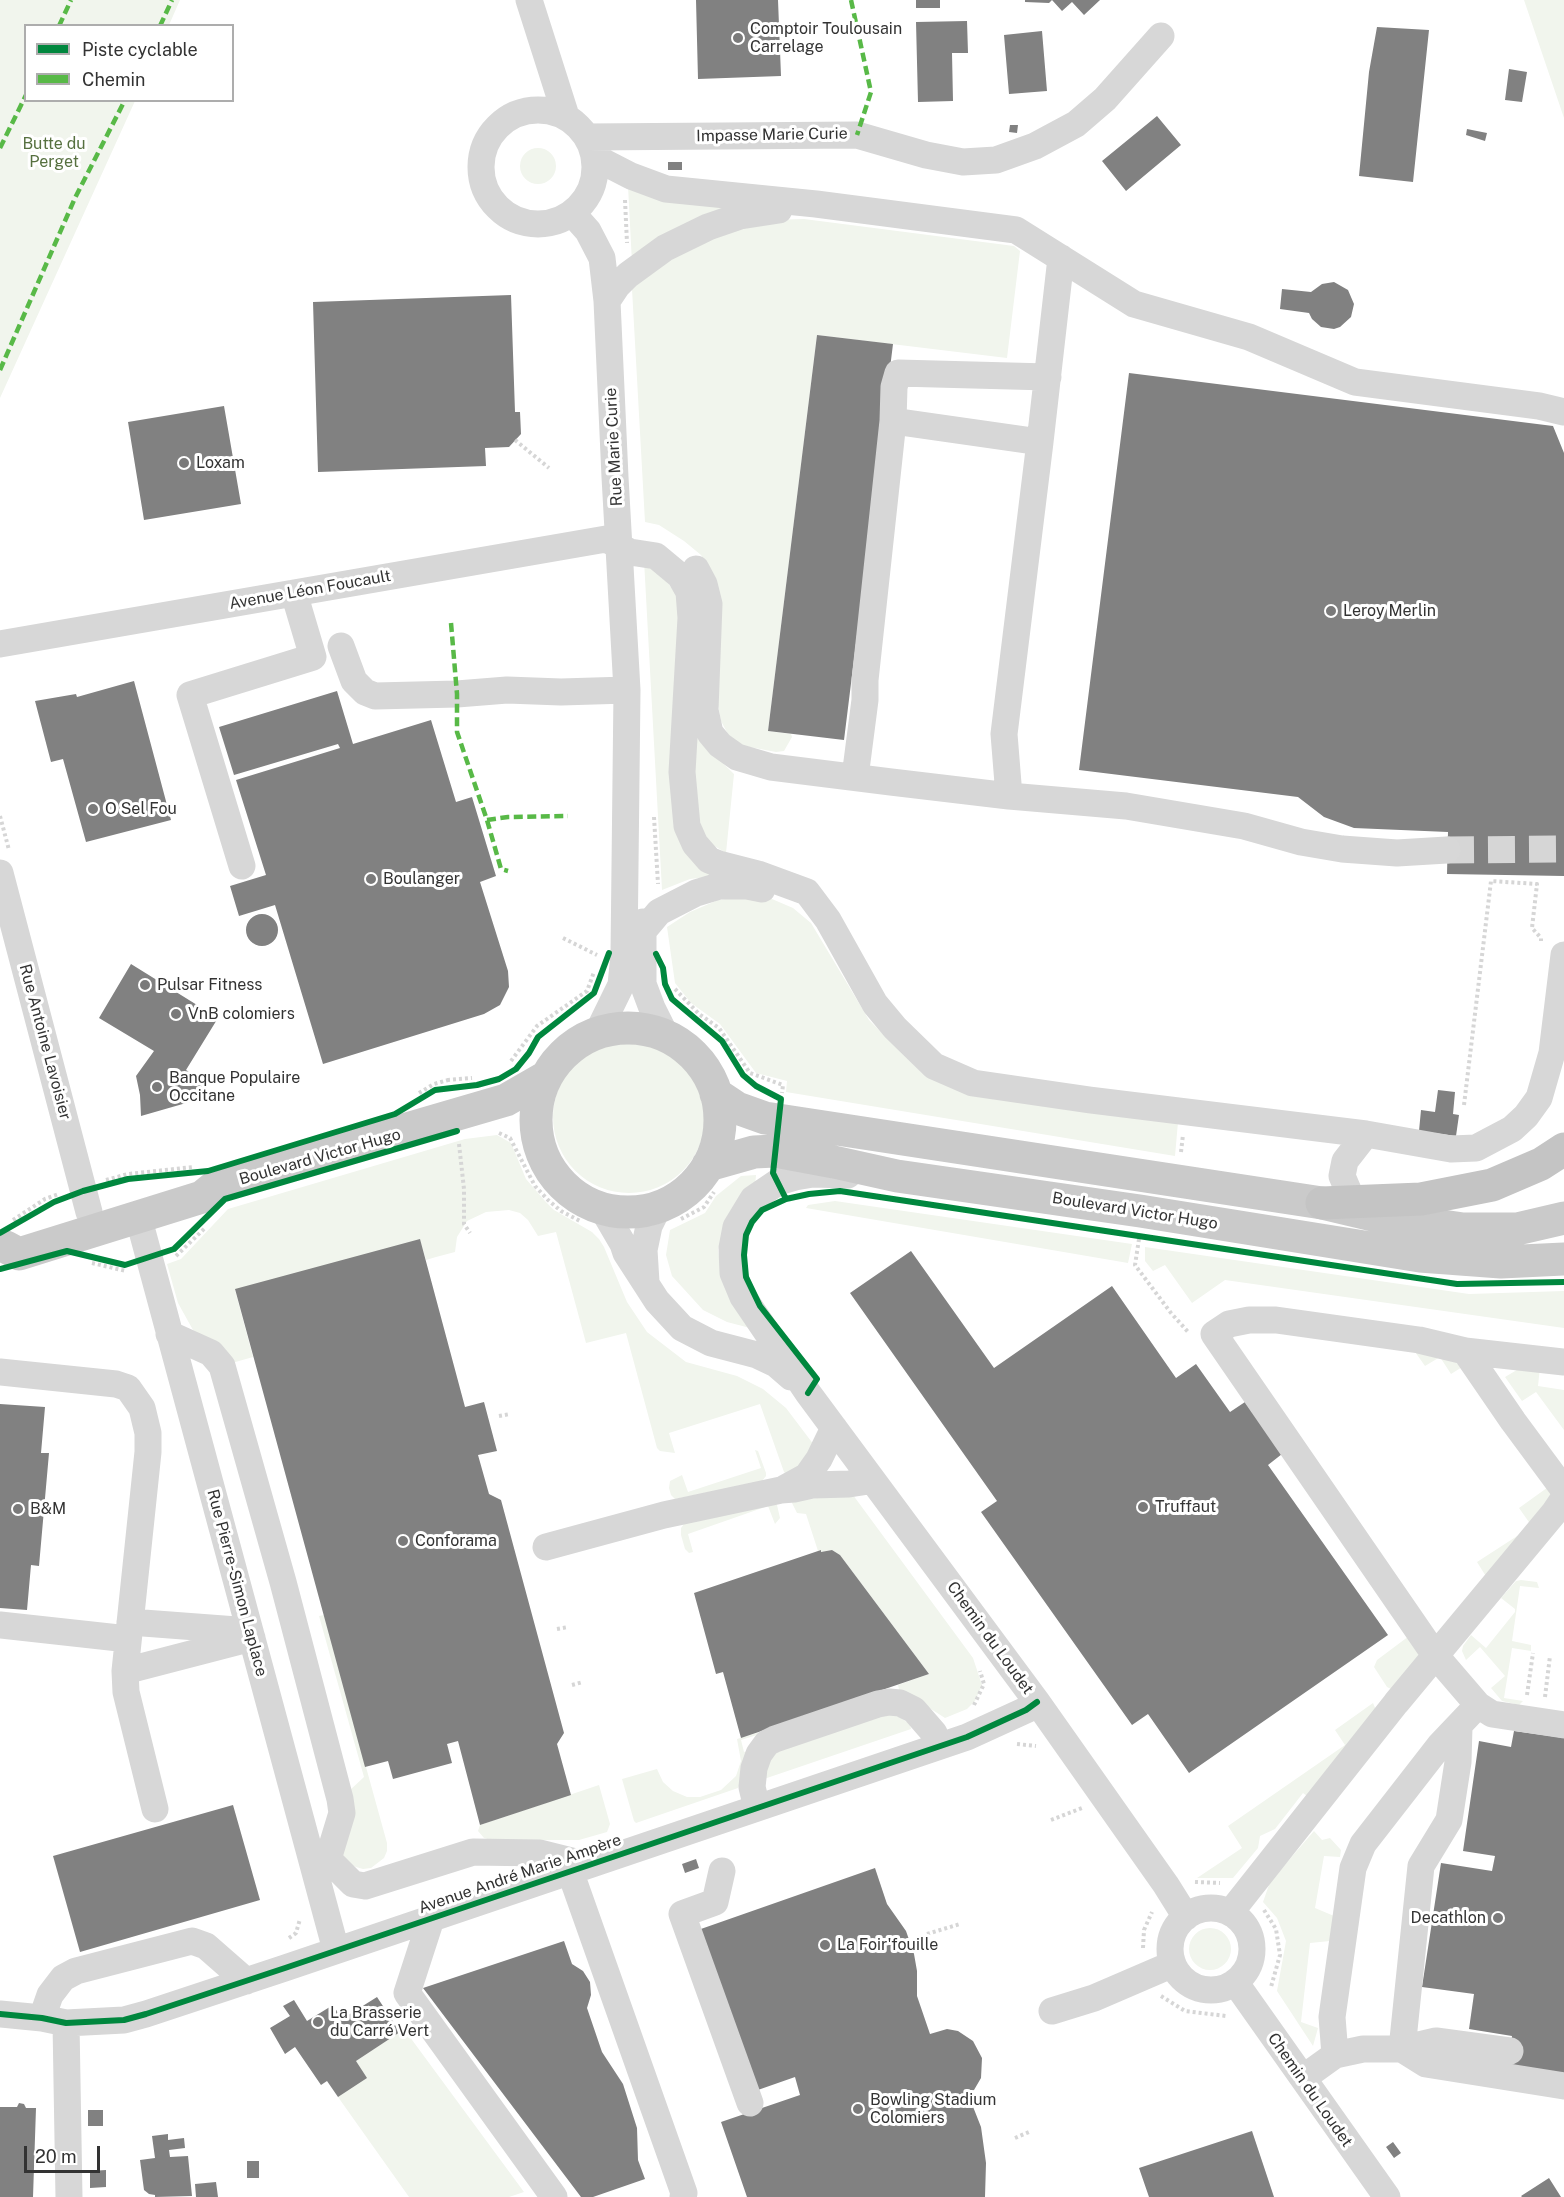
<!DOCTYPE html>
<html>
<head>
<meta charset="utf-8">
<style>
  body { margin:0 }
  #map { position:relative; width:1564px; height:2197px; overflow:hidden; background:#fff; font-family:"Public Sans",sans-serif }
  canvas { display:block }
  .legend { position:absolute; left:24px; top:24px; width:210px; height:78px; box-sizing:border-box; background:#fff; border:2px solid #adadad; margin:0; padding:8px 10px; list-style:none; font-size:18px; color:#333 }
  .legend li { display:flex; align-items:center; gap:12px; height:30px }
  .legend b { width:30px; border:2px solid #adadad }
  .scale { position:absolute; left:24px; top:2146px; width:76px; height:27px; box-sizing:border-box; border:3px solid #333; border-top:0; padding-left:8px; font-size:18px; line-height:21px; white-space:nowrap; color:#333; -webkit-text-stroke:4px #fff; paint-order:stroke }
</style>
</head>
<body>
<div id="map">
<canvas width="1564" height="2197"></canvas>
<ul class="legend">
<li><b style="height:8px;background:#00873e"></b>Piste cyclable</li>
<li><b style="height:8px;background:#58b947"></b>Chemin</li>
</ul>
<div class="scale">20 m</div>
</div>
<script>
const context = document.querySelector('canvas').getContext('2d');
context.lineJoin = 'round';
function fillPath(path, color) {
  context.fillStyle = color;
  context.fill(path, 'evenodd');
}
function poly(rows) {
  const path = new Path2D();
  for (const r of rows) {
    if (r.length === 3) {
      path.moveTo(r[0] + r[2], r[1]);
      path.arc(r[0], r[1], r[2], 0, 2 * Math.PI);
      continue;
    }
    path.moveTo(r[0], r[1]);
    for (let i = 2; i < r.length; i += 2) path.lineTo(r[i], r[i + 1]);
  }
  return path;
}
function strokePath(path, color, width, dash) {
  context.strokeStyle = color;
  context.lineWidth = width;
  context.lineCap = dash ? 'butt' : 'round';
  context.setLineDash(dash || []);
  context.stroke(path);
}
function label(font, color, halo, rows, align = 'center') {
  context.font = font + ' "Public Sans",sans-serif';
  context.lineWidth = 6;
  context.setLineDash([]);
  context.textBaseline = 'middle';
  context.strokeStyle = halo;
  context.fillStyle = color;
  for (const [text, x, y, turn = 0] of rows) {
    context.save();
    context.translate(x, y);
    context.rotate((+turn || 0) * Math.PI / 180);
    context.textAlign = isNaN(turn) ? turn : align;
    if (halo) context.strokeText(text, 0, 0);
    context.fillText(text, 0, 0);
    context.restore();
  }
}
fillPath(poly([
  [0,0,180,0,169,25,26,26,26,100,135,101,0,398],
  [1524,0,1564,0,1564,118],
  [538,166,18],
  [628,186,768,203,632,263],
  [804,219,1014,246,1020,251,1007,358,817,335,768,731,791,734,792,737,784,751,776,752,739,745,730,738,721,721,717,700,712,573,701,555,684,541,659,525,645,522,632,289,642,275,712,237,770,220],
  [644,560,653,563,680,599,673,761,715,876,690,879,662,890],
  [696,737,734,774,726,853,703,839,692,779],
  [746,896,772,899,793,908,811,923,869,1020,922,1073,1178,1122,1175,1156,786,1092,787,1081,756,1073,720,1024,691,1003,675,983,667,927,690,912,718,900],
  [629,1117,76],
  [497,1135,511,1143,526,1179,545,1201,554,1210,592,1232,599,1239,604,1247,627,1302,647,1332,686,1362,737,1376,763,1389,786,1408,814,1445,813,1458,786,1474,784,1472,760,1404,669,1433,675,1453,660,1451,657,1448,626,1333,586,1343,556,1232,538,1236,528,1220,520,1213,509,1210,486,1212,467,1221,457,1237,455,1252,436,1257,426,1260,420,1240,235,1290,253,1357,232,1363,225,1349,193,1330,178,1303,167,1264,181,1259,228,1209,465,1139],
  [756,1175,755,1187,730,1213,718,1249,722,1281,750,1328,727,1322,703,1310,672,1276,666,1255,670,1230,705,1213,716,1196,741,1176],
  [835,1201,1132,1244,1128,1263,806,1208,808,1205],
  [1145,1247,1469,1294,1564,1291,1564,1328,1225,1280,1192,1303,1165,1265,1153,1271,1145,1261],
  [1413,1349,1467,1364,1451,1374,1440,1357,1425,1366],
  [1527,1364,1540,1367,1538,1386,1564,1390,1564,1430,1536,1392,1522,1401,1505,1377],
  [755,1450,758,1451,766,1473,766,1476,762,1481,675,1499,671,1495,669,1488,670,1481,682,1475,688,1492,761,1468],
  [1551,1485,1554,1489,1531,1525,1519,1508],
  [853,1495,973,1658,982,1685,975,1701,967,1709,945,1718,917,1700,900,1694,898,1685,929,1674,840,1555,832,1550,821,1552,821,1550,818,1551,806,1514,797,1513,792,1503,792,1500],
  [774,1503,777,1505,780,1518,775,1524,768,1506,688,1534,693,1552,689,1553,685,1549,681,1535,681,1528,684,1524],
  [1528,1529,1487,1578,1477,1562],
  [1521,1580,1537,1582,1539,1588,1520,1586,1512,1641,1531,1645,1531,1651,1512,1648,1504,1698,1523,1701,1519,1705,1502,1701,1491,1688,1505,1676,1480,1647,1466,1660,1462,1651,1463,1646,1471,1635,1486,1648,1515,1612,1515,1609,1501,1598,1516,1581],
  [324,1615,387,1843,387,1851,384,1858,371,1868,363,1869,356,1867,348,1863,342,1854,349,1791,364,1777,319,1616],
  [1409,1636,1420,1657,1393,1690,1387,1687,1374,1667,1377,1660],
  [1373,1703,1376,1710,1307,1796,1303,1793,1275,1829,1260,1836,1258,1848,1233,1878,1197,1878,1242,1848,1228,1826,1345,1745,1335,1730],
  [888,1710,910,1724,911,1729,764,1779,770,1750],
  [760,1732,760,1734,741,1740,744,1752,752,1750,738,1788,636,1823,634,1821,622,1779,657,1769,663,1782,673,1791,687,1797,700,1797,721,1790,736,1776,741,1761,737,1739],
  [599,1785,610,1824,607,1832,579,1840,491,1840,484,1838,478,1831,480,1825],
  [1314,1831,1322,1840,1330,1838,1341,1850,1340,1857,1324,1856,1315,1908,1334,1916,1330,1941,1310,1943,1301,2022,1318,2028,1313,2046,1277,1991,1286,1941,1277,1918,1263,1902,1270,1882],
  [1210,1949,21],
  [404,2029,524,2192,509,2197,409,2197,338,2097,366,2078,356,2061]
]), '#f1f5ed');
fillPath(poly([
  [696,0,778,0,781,76,698,79],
  [916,0,940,0,940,8,916,8],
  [1025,0,1100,0,1084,15,1072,2,1062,11,1052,0,1049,3,1025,2],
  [967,21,968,53,952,53,953,101,918,102,916,22],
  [1377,27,1429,30,1413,182,1359,176,1369,72],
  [1042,31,1047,91,1009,94,1004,35],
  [1509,69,1527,72,1522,102,1505,100],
  [1157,116,1181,145,1126,191,1102,161],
  [1010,125,1018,125,1017,133,1009,132],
  [1467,129,1487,133,1485,141,1466,135],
  [668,162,682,162,682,170,668,170],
  [1334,282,1348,290,1354,304,1351,317,1340,327,1334,329,1321,327,1312,319,1309,313,1280,309,1282,289,1311,292,1322,284],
  [511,295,515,412,520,412,521,434,509,447,485,448,486,466,318,472,313,302],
  [817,335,893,344,844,740,768,731],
  [1129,373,1553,426,1564,453,1564,876,1447,874,1448,832,1354,828,1324,817,1298,797,1079,770],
  [224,406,241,504,144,520,128,422],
  [134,681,171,820,86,842,63,759,51,762,35,701,76,694,77,697],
  [337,691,353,744,431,720,456,802,472,797,496,876,480,882,508,971,509,987,500,1005,484,1014,323,1064,275,905,239,916,230,886,266,875,236,780,340,748,338,744,234,775,219,727],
  [262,930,16],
  [131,964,218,1018,186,1070,202,1080,207,1097,141,1116,140,1095,136,1076,154,1051,99,1018],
  [1438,1090,1455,1092,1453,1114,1459,1115,1456,1136,1419,1131,1421,1110,1435,1112],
  [420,1239,465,1407,484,1402,497,1451,478,1455,489,1494,501,1500,564,1733,557,1744,571,1795,480,1825,458,1741,447,1744,452,1763,393,1779,388,1761,365,1767,235,1289],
  [911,1251,994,1368,1112,1286,1176,1378,1196,1364,1230,1412,1245,1402,1282,1454,1268,1465,1388,1635,1189,1773,1148,1714,1132,1725,981,1512,997,1501,850,1293],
  [0,1404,45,1407,41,1453,49,1453,39,1566,31,1565,27,1610,0,1608],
  [821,1550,821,1552,832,1550,840,1555,929,1674,741,1738,723,1672,716,1674,694,1593],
  [1514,1731,1564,1738,1564,2074,1508,2065,1512,2036,1469,2029,1474,1994,1422,1987,1441,1863,1492,1871,1495,1856,1463,1851,1479,1741,1511,1747],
  [233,1805,260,1900,80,1952,53,1856],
  [696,1859,699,1868,685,1873,682,1864],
  [875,1868,887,1904,906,1931,914,1954,917,1971,917,1996,930,2034,947,2029,958,2031,973,2041,982,2058,981,2078,974,2090,968,2094,981,2127,986,2163,985,2197,747,2197,721,2122,800,2095,795,2077,755,2091,698,1930],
  [564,1941,572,1964,583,1971,590,1982,591,1995,587,2008,602,2052,623,2084,637,2128,638,2160,645,2179,593,2197,581,2197,423,1988],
  [377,1997,400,2032,356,2061,367,2078,338,2097,327,2081,321,2085,295,2047,285,2054,270,2028,290,2016,283,2006,294,2000,307,2021,333,2005,342,2019],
  [19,2103,24,2104,26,2108,36,2108,33,2197,0,2197,0,2107,17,2107],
  [88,2110,103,2110,103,2126,88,2126],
  [1252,2131,1274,2197,1149,2197,1139,2168],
  [168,2134,168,2140,184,2138,185,2148,169,2150,170,2157,188,2156,192,2196,155,2197,155,2195,149,2194,144,2190,140,2160,155,2158,152,2136],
  [1393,2142,1401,2153,1394,2158,1386,2147],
  [247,2161,259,2161,259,2178,247,2178],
  [106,2170,106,2187,90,2188,90,2171],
  [1549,2178,1561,2197,1522,2197,1521,2196],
  [216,2182,218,2197,196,2197,195,2184]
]), '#818181');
strokePath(poly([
  [1447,850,1564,849]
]), '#d6d6d6', 27, [27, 14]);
strokePath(poly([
  [625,200,627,243],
  [515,440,549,468],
  [0,816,9,850],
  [654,817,658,884],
  [563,938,597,955],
  [675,989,699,1014,719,1028,750,1073,783,1085,782,1093],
  [511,1061,537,1026,587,991,594,972],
  [448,1081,448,1080,472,1078],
  [419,1093,434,1084,448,1080],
  [1464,1105,1491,881,1537,884,1532,928,1541,938,1541,941],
  [499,1133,510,1138,535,1186,548,1200,561,1211,580,1221],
  [459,1144,464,1189,464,1224,470,1233],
  [1181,1152,1183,1135],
  [106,1180,128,1174,193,1167],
  [681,1219,704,1207,714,1192],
  [13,1220,45,1199,59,1194],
  [1139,1239,1135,1265,1171,1313,1189,1333],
  [176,1256,205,1228],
  [92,1263,126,1271],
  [499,1416,510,1414],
  [557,1629,568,1627],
  [572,1685,583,1682],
  [1527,1695,1533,1653],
  [1545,1697,1550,1656],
  [974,1705,984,1684,980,1671],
  [1017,1744,1036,1746],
  [1051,1820,1082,1808],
  [1195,1882,1220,1883],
  [1264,1910,1276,1929,1280,1955,1271,1987],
  [927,1934,960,1924],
  [289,1938,296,1933,300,1919],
  [1143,1948,1144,1930,1152,1912],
  [1161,1996,1185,2011,1226,2016],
  [1015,2138,1029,2132]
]), '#d6d6d6', 4, [3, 3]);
strokePath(poly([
  [529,0,566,116],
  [538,167,57],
  [587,137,857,135,926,155,963,162,996,160,1035,146,1076,124,1105,99,1161,36],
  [594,157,631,176,666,189,816,204,1016,230,1134,304,1249,337,1355,382,1539,406,1564,412],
  [572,213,588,231,602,258,607,301,615,477,627,690,624,954,621,985,598,1032],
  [607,301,617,286,628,275,665,248,708,227,740,216,779,210],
  [893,421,894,387,898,373,1048,377],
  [1040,442,1061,258],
  [696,569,704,584,709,604,705,710,710,733,720,745,737,757,771,767,891,782,1009,796,1126,806,1244,826,1301,842,1342,849,1397,853,1447,850],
  [0,644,606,539,630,552,656,556,680,576,689,592,691,618,682,772,687,826,695,844,709,860,719,864,758,874,807,892,828,920,875,1004,895,1028,934,1066,973,1083,1090,1100,1366,1134,1451,1149,1476,1148,1512,1129,1526,1116,1539,1098,1552,1053,1564,955],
  [341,646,354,681,365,692,375,696,457,694,507,690,561,692,627,690],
  [855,777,865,700,865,680,893,421,1040,442,1004,734,1009,796],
  [242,866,190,695,313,657,294,593],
  [0,873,89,1212],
  [643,922,643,984,652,1008,666,1036],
  [643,931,659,912,696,893,719,886,747,886,762,889],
  [848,1175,813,1174,795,1177,778,1182,753,1199,736,1227,732,1248,733,1273,743,1297,808,1393,1037,1702,1166,1885,1186,1917],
  [602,1208,623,1244,626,1253,657,1301,682,1328,711,1343,757,1355,776,1364,791,1377],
  [1362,1213,1353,1202,1342,1176,1345,1161,1366,1134],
  [138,1216,336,1950],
  [646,1282,644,1250,649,1226,659,1206],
  [169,1334,211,1353,222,1366,283,1582,340,1799,342,1813,328,1859],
  [1465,1351,1513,1421,1564,1490],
  [1564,1362,1465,1351,1419,1340,1276,1320,1249,1320,1229,1324,1214,1334,1435,1655,1478,1705,1492,1714,1564,1725],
  [0,1372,116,1384,128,1388,142,1408,148,1433,148,1452,125,1671,126,1692,155,1809],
  [785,1488,807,1476,819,1459,834,1428],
  [546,1547,664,1515,781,1490,794,1489,812,1485,849,1484,862,1482,870,1477],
  [130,1622,250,1631],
  [0,1625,128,1639],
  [125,1671,252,1638],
  [757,1808,752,1787,754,1768,759,1754,767,1743,775,1739,878,1704,889,1702,900,1703,914,1710,934,1733,939,1746],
  [328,1859,353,1884,365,1886,473,1852,540,1853,588,1865],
  [570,1871,684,2193,683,2197],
  [722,1871,715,1902,682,1914,750,2103],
  [1211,1949,41],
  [1230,1913,1396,1703,1554,1513,1564,1498],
  [431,1919,407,1993,554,2197],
  [1235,1982,1387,2197],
  [1052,2011,1094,1998,1173,1964],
  [0,2014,42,2018,66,2023,124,2020,146,2014,285,1968,967,1737,1026,1710,1037,1702],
  [42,2018,50,1995,63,1978,76,1971,192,1941,206,1946,246,1981],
  [66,2023,69,2197],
  [1402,2049,1426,2064,1564,2086],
  [1402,2049,1436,2041,1510,2051],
  [1335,2055,1363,2049,1402,2049,1421,1866,1449,1820,1458,1762,1459,1727],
  [1303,2078,1335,2055,1332,2017,1353,1868,1363,1844,1440,1745,1478,1705]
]), '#d7d7d7', 27);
strokePath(poly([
  [628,1120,92],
  [716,1094,737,1108,765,1118,1322,1203,1381,1217,1463,1229,1517,1229,1564,1218],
  [708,1165,754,1152,775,1151,834,1162,897,1176,1140,1211,1420,1256,1501,1262,1564,1259],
  [6,1247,19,1254,202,1197,218,1184,506,1100,546,1077]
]), '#cacaca', 33);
strokePath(poly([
  [1322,1203,1421,1199,1492,1185,1541,1164,1564,1149]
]), '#c4c4c4', 33);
strokePath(poly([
  [851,0,871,92,857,135],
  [59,26,71,0],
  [160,26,172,0],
  [0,148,26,95],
  [0,370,75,198,125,100],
  [451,623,457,694,457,732,487,820,501,869,508,871],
  [487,820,508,817,568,816]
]), '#58b947', 4.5, [9, 4.5]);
strokePath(poly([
  [656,954,663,968,665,984,672,999,722,1041,743,1075,756,1086,781,1099,773,1173,786,1199],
  [0,1233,54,1202,83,1191,128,1179,208,1171,395,1114,435,1090,477,1085,499,1079,516,1069,529,1053,538,1037,594,993,609,953],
  [0,1269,67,1251,125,1265,174,1249,225,1199,457,1131],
  [808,1393,817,1379,760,1306,746,1277,744,1255,746,1235,752,1222,762,1210,786,1199,809,1194,840,1191,1457,1284,1564,1282],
  [0,2014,42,2018,66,2023,124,2020,146,2014,285,1968,967,1737,1026,1710,1037,1702]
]), '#00873e', 6);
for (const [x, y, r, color] of [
  [738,38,6,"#7a7a7a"],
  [184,463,6,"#7a7a7a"],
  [1331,611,6,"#7a7a7a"],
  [93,809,6,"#7a7a7a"],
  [371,879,6,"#7a7a7a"],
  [145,985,6,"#7a7a7a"],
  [176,1014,6,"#7a7a7a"],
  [157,1087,6,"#7a7a7a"],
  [1143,1507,6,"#7a7a7a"],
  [18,1509,6,"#7a7a7a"],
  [403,1541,6,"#7a7a7a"],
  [1498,1918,6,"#7a7a7a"],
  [825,1945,6,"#7a7a7a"],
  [318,2022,6,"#7a7a7a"],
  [858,2109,6,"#7a7a7a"]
]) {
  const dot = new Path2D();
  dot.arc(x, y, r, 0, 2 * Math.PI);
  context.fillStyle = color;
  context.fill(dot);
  strokePath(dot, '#fff', 2);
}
label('16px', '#333', '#fff', [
  ["Comptoir Toulousain",750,29],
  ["Carrelage",750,47],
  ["Loxam",196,463],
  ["Leroy Merlin",1343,611],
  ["O Sel Fou",105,809],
  ["Boulanger",383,879],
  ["Pulsar Fitness",157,985],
  ["VnB colomiers",188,1014],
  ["Banque Populaire",169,1078],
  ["Occitane",169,1096],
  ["Truffaut",1155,1507],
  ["B&M",30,1509],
  ["Conforama",415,1541],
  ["Decathlon",1486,1918,"right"],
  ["La Foir'fouille",837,1945],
  ["La Brasserie",330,2013],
  ["du Carré Vert",330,2031],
  ["Bowling Stadium",870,2100],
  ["Colomiers",870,2118]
], 'left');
label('16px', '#333', '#fff', [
  ["Impasse Marie Curie",772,135,-1],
  ["Rue Marie Curie",614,447,-93],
  ["Avenue Léon Foucault",310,590,-10],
  ["Rue Antoine Lavoisier",45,1042,75],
  ["Boulevard Victor Hugo",320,1157,-16],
  ["Boulevard Victor Hugo",1135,1211,9],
  ["Rue Pierre-Simon Laplace",237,1583,75],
  ["Chemin du Loudet",990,1638,54],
  ["Avenue André Marie Ampère",520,1874,-19],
  ["Chemin du Loudet",1310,2090,55]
]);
label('16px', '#56703f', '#fff', [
  ["Butte du",54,144],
  ["Perget",54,162]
]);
</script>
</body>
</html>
